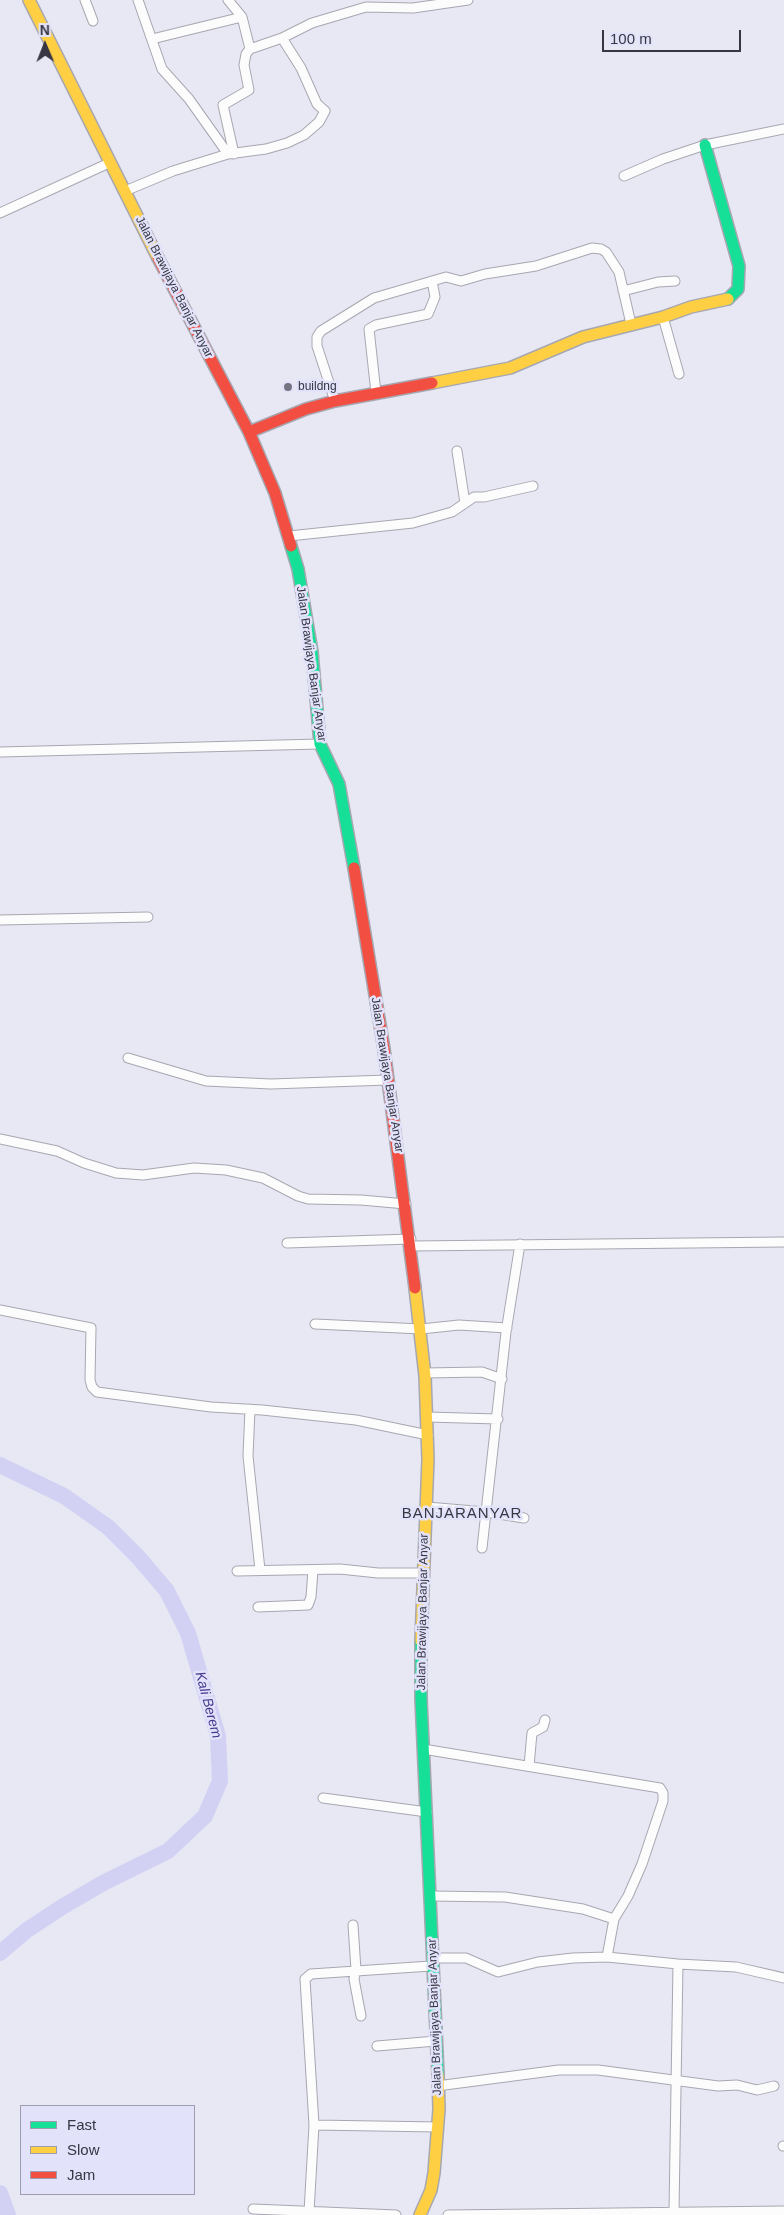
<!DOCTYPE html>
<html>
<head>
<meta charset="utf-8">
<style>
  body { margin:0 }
  #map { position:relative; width:784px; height:2215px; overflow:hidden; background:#e8e8f4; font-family:Helvetica,sans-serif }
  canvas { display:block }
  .legend { position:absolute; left:20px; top:2105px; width:175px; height:90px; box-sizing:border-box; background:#e2e2fa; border:1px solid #9e9db0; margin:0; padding:6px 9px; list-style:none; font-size:15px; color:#373642 }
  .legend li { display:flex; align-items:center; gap:10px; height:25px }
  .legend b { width:25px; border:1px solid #9e9db0 }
  .north { position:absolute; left:20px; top:20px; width:50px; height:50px; -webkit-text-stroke:4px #e2e2fa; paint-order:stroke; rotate:359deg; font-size:14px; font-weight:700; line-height:20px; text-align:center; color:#373642 }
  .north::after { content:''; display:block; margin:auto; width:18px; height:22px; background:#373642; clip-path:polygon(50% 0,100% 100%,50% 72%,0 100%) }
  .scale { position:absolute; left:602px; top:30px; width:139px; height:22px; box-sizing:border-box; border:2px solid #373642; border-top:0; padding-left:6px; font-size:15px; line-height:18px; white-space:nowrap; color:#373642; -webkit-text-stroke:4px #e2e2fa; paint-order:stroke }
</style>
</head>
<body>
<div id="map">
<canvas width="784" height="2215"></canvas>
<ul class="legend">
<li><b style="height:6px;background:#16e098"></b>Fast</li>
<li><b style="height:6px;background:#ffcf43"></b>Slow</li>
<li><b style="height:6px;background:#f24e42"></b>Jam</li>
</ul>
<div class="north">N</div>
<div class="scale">100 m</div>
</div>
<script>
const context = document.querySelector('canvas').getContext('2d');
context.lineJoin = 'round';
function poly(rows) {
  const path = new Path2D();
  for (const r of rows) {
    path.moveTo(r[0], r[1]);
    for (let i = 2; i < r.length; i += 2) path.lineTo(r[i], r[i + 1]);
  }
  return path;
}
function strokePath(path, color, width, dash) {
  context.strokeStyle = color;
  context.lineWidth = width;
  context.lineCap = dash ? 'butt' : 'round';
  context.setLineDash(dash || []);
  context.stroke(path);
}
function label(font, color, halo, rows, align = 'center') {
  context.font = font + ' Helvetica,sans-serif';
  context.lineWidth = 5;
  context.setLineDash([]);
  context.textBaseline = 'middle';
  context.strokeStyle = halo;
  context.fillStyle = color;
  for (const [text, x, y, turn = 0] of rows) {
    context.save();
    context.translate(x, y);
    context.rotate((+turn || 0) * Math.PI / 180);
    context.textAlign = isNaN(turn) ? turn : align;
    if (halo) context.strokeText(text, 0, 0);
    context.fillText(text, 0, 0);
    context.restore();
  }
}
strokePath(poly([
  [0,1465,64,1496,108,1527,139,1558,167,1591,188,1633,218,1736,220,1781,205,1816,168,1851,103,1883,62,1907,27,1930,0,1953],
  [0,2193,8,2215]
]), '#d2d0f3', 16);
const street = poly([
  [85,0,93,21],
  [138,0,162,69,189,99,228,154],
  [228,0,242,17,250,49],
  [152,39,242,17],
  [234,154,223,105,249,90,244,65,246,54,250,49,282,38],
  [624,176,663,159,705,145,784,129],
  [125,191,173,171,228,154,266,149,287,143,304,135,319,122,325,111,317,104,301,68,282,38,312,23,366,7,413,8,468,0],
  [0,213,109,163],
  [623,291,658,282,675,281],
  [663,317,679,374],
  [376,393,369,329,376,325,428,314,435,297,432,281],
  [335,401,317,346,317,337,321,331,374,298,446,277,461,281,485,274,536,266,592,248,601,249,606,252,619,272,631,324],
  [457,451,465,503],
  [289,536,413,523,452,512,474,497,484,497,533,486],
  [0,752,320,744],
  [0,920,148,917],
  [128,1058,206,1081,271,1084,388,1080],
  [0,1139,57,1151,84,1163,116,1173,143,1175,194,1168,226,1170,263,1178,298,1196,308,1199,361,1200,406,1204],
  [287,1243,411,1239],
  [412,1246,784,1242],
  [0,1310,91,1328,90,1380,92,1387,97,1392,211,1407,262,1410,356,1420,428,1435],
  [315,1324,421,1329,459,1325,507,1328],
  [425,1373,482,1372,502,1379],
  [250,1409,248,1456,260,1570],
  [427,1417,498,1419],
  [427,1507,486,1512,524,1518],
  [482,1548,506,1332,520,1244],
  [237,1571,340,1569,378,1573,423,1573],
  [258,1607,308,1605,311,1597,313,1570],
  [423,1749,660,1788,663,1793,663,1801,642,1864,628,1896,614,1919],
  [529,1766,532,1733,543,1727,545,1720],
  [323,1798,427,1812],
  [430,1896,505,1897,583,1909,614,1919,607,1957,678,1964,736,1967,784,1978],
  [353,1925,356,1970,354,1979,361,2016],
  [432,1958,466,1958,498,1972,538,1962,573,1958,607,1957],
  [377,2046,436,2041],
  [437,2086,559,2070,598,2070,718,2086,737,2085,757,2090,774,2086],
  [314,2125,305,1979,311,1974,431,1966],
  [783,2146,784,2146],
  [253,2209,396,2215],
  [309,2212,314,2125,438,2127],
  [674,2212,678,1964],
  [448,2215,784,2211]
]);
const fast = poly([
  [705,145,739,266,738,289,728,299],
  [291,546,298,569,312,652,320,744,339,784,354,868],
  [421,1641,421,1699,438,2075]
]);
const slow = poly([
  [29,0,158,258],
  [432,383,510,368,583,337,663,317,691,307,728,299],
  [415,1288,425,1376,428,1459,421,1641],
  [420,2215,431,2190,434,2173,439,2109,438,2075]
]);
const jam = poly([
  [158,258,249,432,275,493,291,546],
  [249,432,306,409,335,401,432,383],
  [354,868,384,1049,415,1288]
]);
strokePath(street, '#a7a7b1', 11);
strokePath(fast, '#a7a7b1', 14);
strokePath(slow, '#a7a7b1', 14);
strokePath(jam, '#a7a7b1', 14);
strokePath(street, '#fcfcfd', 9);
strokePath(fast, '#16e098', 11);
strokePath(slow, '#ffcf43', 11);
strokePath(jam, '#f24e42', 11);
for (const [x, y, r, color] of [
  [288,387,5,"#757480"]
]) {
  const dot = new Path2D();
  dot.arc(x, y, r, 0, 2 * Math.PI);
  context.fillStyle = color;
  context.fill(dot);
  strokePath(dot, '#e2e2fa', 2);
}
label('12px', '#373642', '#e2e2fa', [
  ["Jalan Brawijaya Banjar Anyar",174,287,63],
  ["Jalan Brawijaya Banjar Anyar",311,664,82],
  ["Jalan Brawijaya Banjar Anyar",387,1075,81],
  ["Jalan Brawijaya Banjar Anyar",423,1612,-89],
  ["Jalan Brawijaya Banjar Anyar",435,2017,-92]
]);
label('12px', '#373642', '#e2e2fa', [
  ["buildng",298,387]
], 'left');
label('italic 14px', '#48398e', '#e2e2fa', [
  ["Kali Berem",208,1705,75]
]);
context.letterSpacing = '1px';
label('15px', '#373642', '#e2e2fa', [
  ["BANJARANYAR",462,1514]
]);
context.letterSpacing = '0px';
</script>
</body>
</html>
